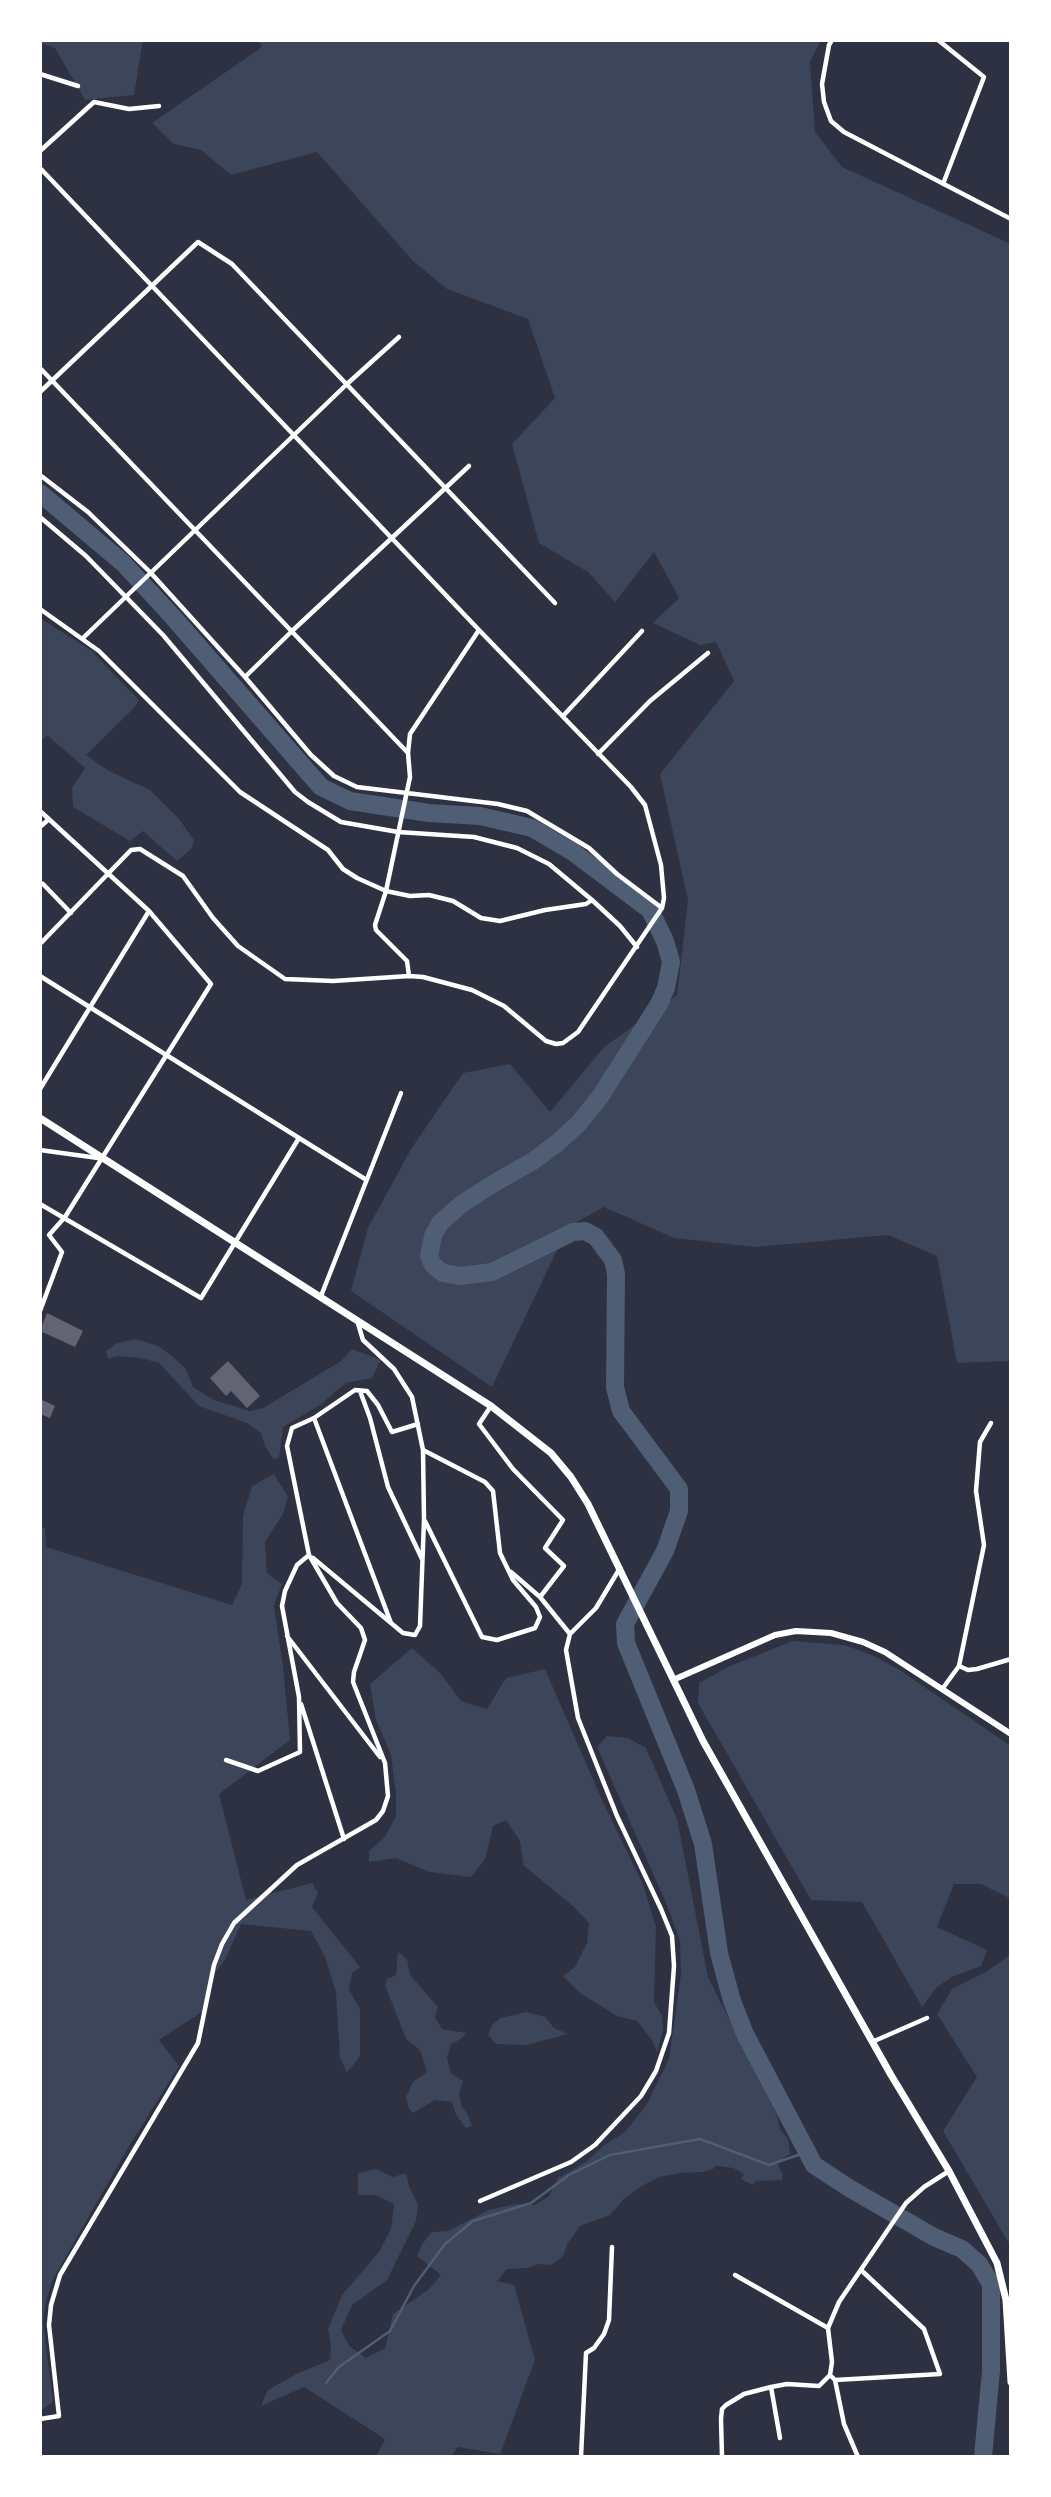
<!DOCTYPE html>
<html>
<head>
<meta charset="utf-8">
<style>
  body { margin:0 }
  #map { position:relative; width:1051px; height:2497px; overflow:hidden; background:#2d3142; font-family:Cabin,sans-serif }
  canvas { display:block }
  .frame { position:absolute; inset:0; border:42px solid #fff; pointer-events:none }
</style>
</head>
<body>
<div id="map">
<canvas width="1051" height="2497"></canvas>
<div class="frame"></div>
</div>
<script>
const context = document.querySelector('canvas').getContext('2d');
context.lineJoin = 'round';
function fillPath(path, color) {
  context.fillStyle = color;
  context.fill(path, 'evenodd');
}
function poly(rows) {
  const path = new Path2D();
  for (const r of rows) {
    path.moveTo(r[0], r[1]);
    for (let i = 2; i < r.length; i += 2) path.lineTo(r[i], r[i + 1]);
  }
  return path;
}
function strokePath(path, color, width, dash) {
  context.strokeStyle = color;
  context.lineWidth = width;
  context.lineCap = dash ? 'butt' : 'round';
  context.setLineDash(dash || []);
  context.stroke(path);
}
fillPath(poly([
  [40,40,143,40,134,95,85,100,55,48,40,43],
  [258,40,821,40,810,62,815,132,842,167,1011,244,1011,1361,957,1363,937,1256,888,1235,756,1247,674,1238,604,1207,568,1227,492,1387,351,1291,368,1228,411,1149,463,1073,510,1064,550,1112,604,1047,677,995,688,900,660,774,734,681,716,642,700,645,653,623,679,598,654,552,615,602,588,572,539,543,512,444,555,398,528,319,447,289,413,261,317,152,231,175,201,150,174,144,152,123,262,47],
  [40,618,92,651,139,700,133,709,86,755,107,770,150,790,179,819,194,840,192,848,177,861,143,831,130,841,73,807,72,788,85,768,47,735,43,739,40,737],
  [136,1339,158,1346,172,1356,186,1369,193,1387,214,1400,250,1411,263,1408,341,1361,352,1349,381,1360,372,1378,346,1383,320,1405,283,1427,279,1458,273,1459,265,1446,261,1433,247,1423,199,1406,159,1363,141,1358,117,1356,108,1359,106,1351,117,1343],
  [274,1474,288,1497,283,1514,265,1542,267,1573,282,1584,274,1605,283,1666,290,1740,219,1794,246,1900,312,1883,318,1893,312,1907,360,1967,352,1973,349,1990,360,2009,360,2056,347,2073,340,2057,336,1992,325,1957,311,1931,241,1924,225,1960,209,1980,203,2011,159,2040,179,2066,128,2148,52,2281,46,2301,43,2322,53,2402,40,2411,40,1527,45,1528,46,1547,232,1605,242,1584,243,1516,252,1486],
  [793,1641,845,1645,872,1655,898,1669,1011,1746,1011,1899,981,1884,954,1884,937,1927,987,1950,981,1966,952,1977,937,1987,922,2007,862,1902,811,1900,698,1703,699,1683,730,1666],
  [412,1648,441,1674,461,1701,487,1709,506,1678,545,1669,602,1800,643,1884,656,1927,654,2002,662,2016,663,2030,657,2052,652,2040,637,2021,617,2016,580,1993,563,1976,575,1967,587,1943,589,1923,574,1907,523,1865,520,1841,506,1820,493,1826,485,1859,471,1877,429,1872,396,1858,369,1862,369,1851,385,1837,396,1816,396,1793,391,1755,376,1720,370,1684],
  [607,1736,628,1738,646,1748,677,1819,708,1977,777,2115,780,2129,788,2139,790,2154,777,2162,783,2175,782,2180,756,2181,753,2185,741,2179,744,2174,733,2168,716,2166,713,2169,703,2172,680,2173,659,2177,640,2187,623,2200,610,2215,580,2226,568,2243,563,2256,551,2265,538,2264,528,2268,507,2269,497,2281,514,2285,535,2360,500,2454,458,2447,451,2457,376,2457,385,2439,304,2387,261,2406,268,2390,296,2374,330,2360,331,2347,328,2329,342,2295,379,2252,391,2229,394,2204,376,2195,358,2195,358,2173,376,2169,393,2177,406,2173,409,2186,418,2205,416,2221,387,2280,352,2305,341,2330,349,2346,366,2358,385,2348,393,2314,428,2290,441,2275,417,2256,422,2244,432,2232,448,2231,489,2210,515,2204,535,2205,549,2196,558,2178,586,2162,603,2146,625,2132,647,2104,669,2059,681,1974,680,1941,666,1903,597,1747],
  [398,1952,407,1959,410,1975,438,2007,435,2017,442,2029,466,2033,461,2039,451,2044,447,2058,451,2073,463,2081,459,2093,462,2107,467,2113,472,2126,466,2128,456,2115,452,2102,435,2100,413,2113,409,2109,406,2097,413,2082,427,2072,420,2050,406,2039,385,1985,387,1979,396,1975],
  [1011,1954,1011,2247,943,2131,977,2077,937,2014,952,1989,989,1970],
  [526,2012,545,2017,554,2028,568,2034,527,2045,496,2044,488,2035,492,2025,501,2018]
]), '#3c4559');
strokePath(poly([
  [326,2383,339,2367,390,2331,414,2286,445,2244,473,2221,531,2203,569,2175,610,2155,700,2139,769,2165,807,2152]
]), '#4f5d75', 2.5);
strokePath(poly([
  [40,493,123,563,172,616,321,787,350,801,429,813,480,816,532,828,573,852,650,910,665,941,671,962,666,988,659,1004,600,1097,579,1123,556,1144,533,1161,496,1182,463,1203,440,1223,433,1236,429,1256,433,1265,443,1273,461,1276,492,1272,573,1232,585,1231,596,1237,613,1260,616,1274,615,1387,621,1411,679,1489,679,1511,665,1551,625,1624,626,1643,686,1790,703,1844,719,1953,732,2001,745,2034,814,2165,849,2188,934,2237,962,2249,979,2264,991,2284,991,2371,983,2457]
]), '#4f5d75', 18);
fillPath(poly([
  [47,1313,83,1331,75,1347,40,1331],
  [228,1361,260,1396,247,1408,231,1391,226,1396,210,1378],
  [40,1399,55,1406,50,1418,40,1414]
]), '#626471');
strokePath(poly([
  [832,40,829,45,822,84,824,102,831,121,844,132,1011,219],
  [938,40,984,77,943,184],
  [40,74,78,86],
  [40,151,94,102,129,109,159,106],
  [40,168,479,630,631,787,645,805,661,865,664,898,662,908,578,1032,563,1043,556,1044,546,1041,504,1006,472,990,423,977,409,976,333,981,285,979,238,946,213,918,183,876,140,849,131,850,40,944],
  [40,368,408,753],
  [40,392,198,242,232,264,555,603],
  [40,475,88,512,150,572,245,677,311,755,334,776,357,787,498,804,527,811,589,848,617,874,662,908],
  [40,517,86,556,163,635,295,792,308,802,341,822,398,832,474,837,517,848,549,864,592,900,620,926,637,947],
  [40,609,99,651,240,792,328,850,343,869,357,878,386,891,410,896,429,895,453,901,481,918,500,921,545,910,586,904,592,900],
  [83,638,347,384,399,337],
  [245,677,291,632,469,466],
  [563,716,642,631],
  [598,754,650,701,708,653],
  [40,811,149,911,211,984,65,1217,49,1235,62,1252,40,1311],
  [40,827,49,819],
  [40,883,43,884,71,913],
  [40,976,299,1138,201,1298,40,1204],
  [409,976,407,961,376,930,375,925,386,891,410,777,408,753,410,734,479,630],
  [40,1089,149,911],
  [299,1138,365,1179],
  [40,1150,98,1158],
  [321,1296,401,1093],
  [360,1391,370,1418,388,1487,422,1559],
  [491,1406,479,1424,513,1469,563,1520,545,1548,564,1566,540,1597],
  [314,1418,391,1623],
  [423,1450,485,1482,493,1491,500,1553,513,1580,536,1607,540,1617,535,1628,497,1640,482,1637,425,1521],
  [313,1558,403,1633,415,1635,420,1626,424,1520,423,1450,412,1397,394,1369,363,1340,357,1320],
  [511,1572,540,1597,570,1634],
  [287,1636,380,1757],
  [959,1666,968,1670,977,1669,1011,1659],
  [943,1688,959,1666,984,1545,976,1491,980,1442,991,1423],
  [301,1704,344,1839],
  [226,1760,258,1771,300,1752,299,1697,282,1606,285,1591,297,1565,309,1555],
  [872,2042,927,2018],
  [480,2201,571,2162,595,2145,641,2096,656,2071,669,2033,674,1966,672,1936,661,1909,617,1816,578,1718,566,1650,570,1634,596,1608,620,1568],
  [735,2275,828,2328],
  [830,2375,835,2380,844,2424,858,2457],
  [835,2380,940,2374,924,2329,861,2270],
  [771,2387,780,2438],
  [40,2419,59,2416,49,2325,51,2305,60,2275,198,2043,214,1965,222,1944,234,1923,297,1865,376,1820,383,1811,388,1796,385,1763,353,1682,354,1672,365,1640,361,1628,337,1603,309,1555,287,1446,292,1428,314,1418,355,1390,367,1391,378,1405,392,1432,418,1424],
  [581,2457,586,2353,594,2348,604,2334,609,2320,612,2247],
  [722,2457,721,2419,722,2409,726,2405,744,2394,771,2387,787,2384,819,2386,830,2375,832,2362,828,2328,839,2302,906,2203,924,2187,949,2171]
]), '#fff', 4.5);
strokePath(poly([
  [673,1680,775,1635,796,1631,831,1633,863,1642,885,1652,1011,1734]
]), '#fff', 6);
strokePath(poly([
  [40,1118,491,1406,551,1453,571,1477,588,1504,703,1741,891,2075,949,2171,997,2263,1006,2300,1011,2382]
]), '#fff', 7);
</script>
</body>
</html>
